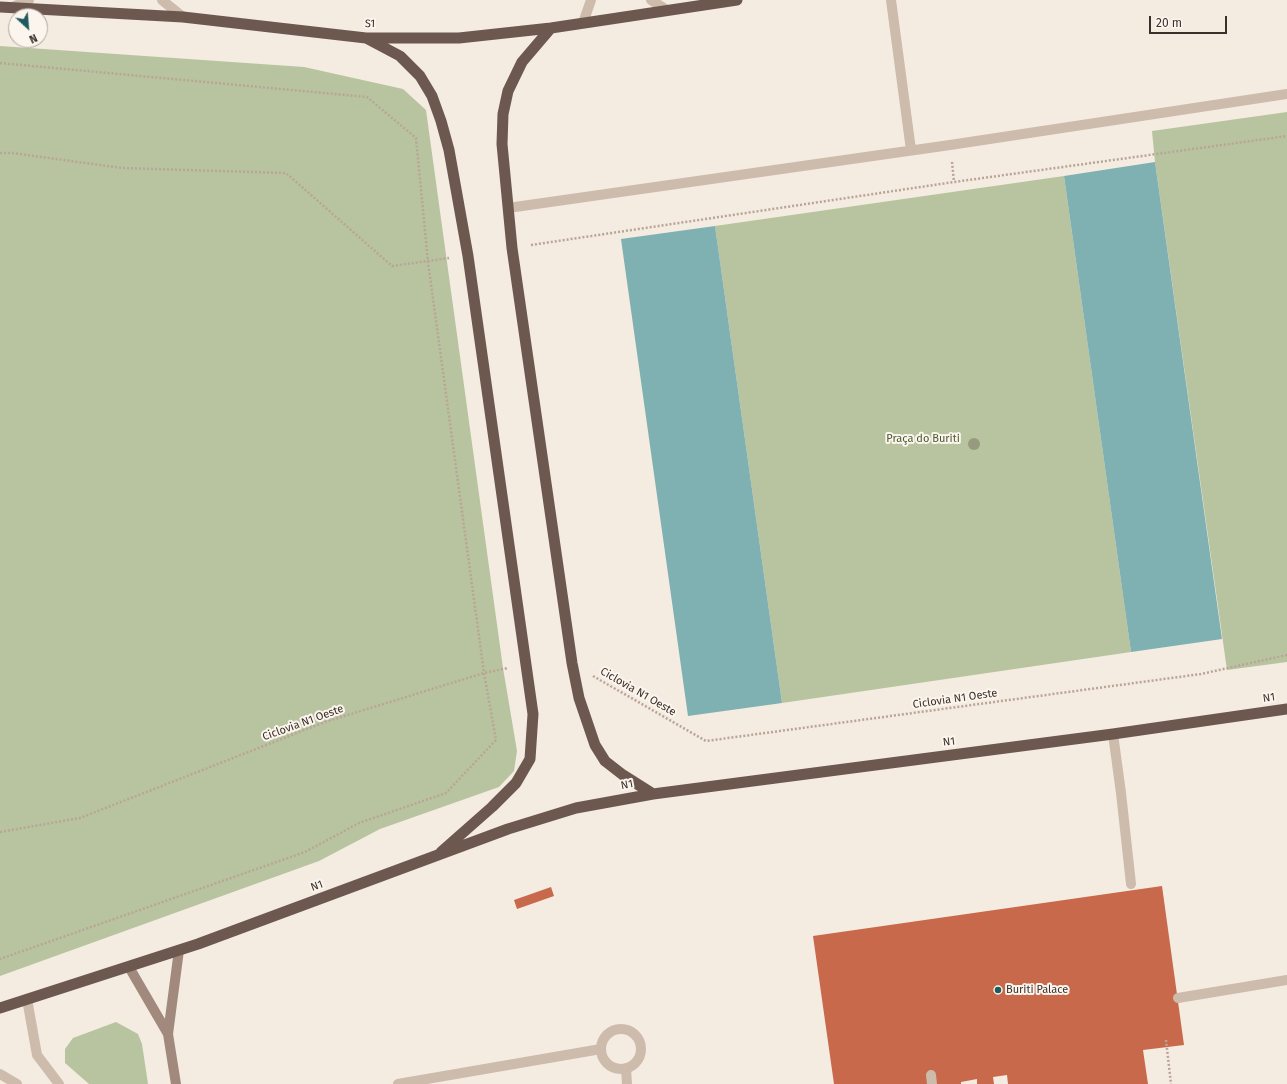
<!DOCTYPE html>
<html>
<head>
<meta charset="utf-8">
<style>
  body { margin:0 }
  #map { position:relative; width:1287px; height:1084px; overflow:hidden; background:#f4ebe1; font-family:"Fira Sans",sans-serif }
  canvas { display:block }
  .north { position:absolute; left:8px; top:8px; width:40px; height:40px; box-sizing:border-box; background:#fbf5ee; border:1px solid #aea6a0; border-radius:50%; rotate:154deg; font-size:11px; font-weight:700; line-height:16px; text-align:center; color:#3b302b }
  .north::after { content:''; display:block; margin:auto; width:14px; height:18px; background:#1f5a5e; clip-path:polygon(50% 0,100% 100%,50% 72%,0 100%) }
  .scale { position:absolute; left:1149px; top:16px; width:78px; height:18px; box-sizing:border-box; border:2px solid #3b302b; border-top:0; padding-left:5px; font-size:12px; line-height:14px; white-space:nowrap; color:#3b302b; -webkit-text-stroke:3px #fbf5ee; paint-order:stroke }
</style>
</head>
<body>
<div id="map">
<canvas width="1287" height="1084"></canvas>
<div class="north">N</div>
<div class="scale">20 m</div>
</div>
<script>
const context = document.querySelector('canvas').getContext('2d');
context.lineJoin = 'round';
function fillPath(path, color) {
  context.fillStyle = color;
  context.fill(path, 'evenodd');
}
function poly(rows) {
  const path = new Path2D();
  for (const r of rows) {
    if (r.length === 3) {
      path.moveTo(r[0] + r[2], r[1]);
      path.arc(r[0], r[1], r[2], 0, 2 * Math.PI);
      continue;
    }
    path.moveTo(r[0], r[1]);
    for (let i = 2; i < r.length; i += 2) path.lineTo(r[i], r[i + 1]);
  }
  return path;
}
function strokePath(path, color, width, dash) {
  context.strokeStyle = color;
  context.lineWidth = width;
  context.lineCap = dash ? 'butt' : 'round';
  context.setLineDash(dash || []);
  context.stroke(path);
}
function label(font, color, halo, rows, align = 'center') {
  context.font = font + ' "Fira Sans",sans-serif';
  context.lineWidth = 4;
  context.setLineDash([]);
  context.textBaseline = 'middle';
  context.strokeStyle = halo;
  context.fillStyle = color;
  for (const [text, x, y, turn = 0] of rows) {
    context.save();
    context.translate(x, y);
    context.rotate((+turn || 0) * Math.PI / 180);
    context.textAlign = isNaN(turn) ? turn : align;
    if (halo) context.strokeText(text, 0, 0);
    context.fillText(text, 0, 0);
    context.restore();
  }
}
fillPath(poly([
  [0,46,304,67,403,89,426,110,503,668,517,751,514,771,499,787,380,829,319,861,0,976],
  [1287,112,1287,662,1227,670,1155,162,1152,131],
  [1064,176,1131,652,782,703,715,226],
  [116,1022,138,1034,142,1044,148,1084,89,1084,65,1063,65,1049,73,1038]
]), '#b8c4a0');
fillPath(poly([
  [1155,162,1222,639,1131,652,1064,176],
  [715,226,782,703,688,716,621,239]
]), '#7fb0b2');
fillPath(poly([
  [1162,886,1184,1045,1143,1050,1148,1084,1008,1084,1007,1075,993,1077,994,1084,977,1084,977,1079,961,1082,961,1084,834,1084,813,936],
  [551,887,554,896,517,909,514,900]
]), '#c8694b');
strokePath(poly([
  [0,63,367,97,416,138,428,262,484,673,496,740,446,793,359,823,305,852,0,959],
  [0,153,12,153,122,168,286,173,392,266,449,258],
  [952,162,954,182],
  [531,245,954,182,1287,136],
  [593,676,706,741,1201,674,1287,655],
  [0,832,80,818,325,722,484,673,508,668],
  [1166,1040,1171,1084]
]), '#b9a596', 2.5, [2, 2]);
strokePath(poly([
  [162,0,183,17],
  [651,0,667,10],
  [891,0,911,150],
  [10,8,29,0],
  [583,23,591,0],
  [508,208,950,145,1287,94],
  [1113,734,1121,793,1131,884],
  [1178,998,1287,980],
  [27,999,37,1055,59,1084],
  [621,1049,20],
  [626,1069,627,1084],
  [0,1074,17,1084],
  [931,1075,932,1084],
  [398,1084,601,1049]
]), '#cdbbac', 10);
strokePath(poly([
  [129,967,168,1034],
  [176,1084,168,1034,179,950]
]), '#a18a7d', 10);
strokePath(poly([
  [0,7,183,17,366,38,459,38,551,28,737,0],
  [551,28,522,62,508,91,503,114,502,144,512,248,572,663,579,698,595,745,605,761,623,775,653,794],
  [366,38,400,56,420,76,432,96,441,121,449,150,468,256,533,714,530,759,516,783,492,807,441,852],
  [0,1008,198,944,508,829,576,808,653,794,1113,734,1287,709]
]), '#6c584f', 11);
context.fillStyle = '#969b7f';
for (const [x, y] of [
  [974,444]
]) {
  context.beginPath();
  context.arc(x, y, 6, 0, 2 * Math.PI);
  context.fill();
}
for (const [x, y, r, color] of [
  [998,990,4,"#1f5a5e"]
]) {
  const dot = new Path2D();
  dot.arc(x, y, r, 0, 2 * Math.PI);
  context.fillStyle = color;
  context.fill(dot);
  strokePath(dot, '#fbf5ee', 1.5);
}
label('11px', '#3b302b', '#fbf5ee', [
  ["S1",370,24,2],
  ["Ciclovia N1 Oeste",638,692,30],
  ["N1",1269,698,-8],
  ["Ciclovia N1 Oeste",955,699,-8],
  ["Ciclovia N1 Oeste",303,723,-20],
  ["N1",949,742,-7],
  ["N1",627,785,-11],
  ["N1",317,886,-20]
]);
label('11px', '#4a5a2e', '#fbf5ee', [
  ["Praça do Buriti",923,439]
]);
label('11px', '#3b302b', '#fbf5ee', [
  ["Buriti Palace",1006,990]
], 'left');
</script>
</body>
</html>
